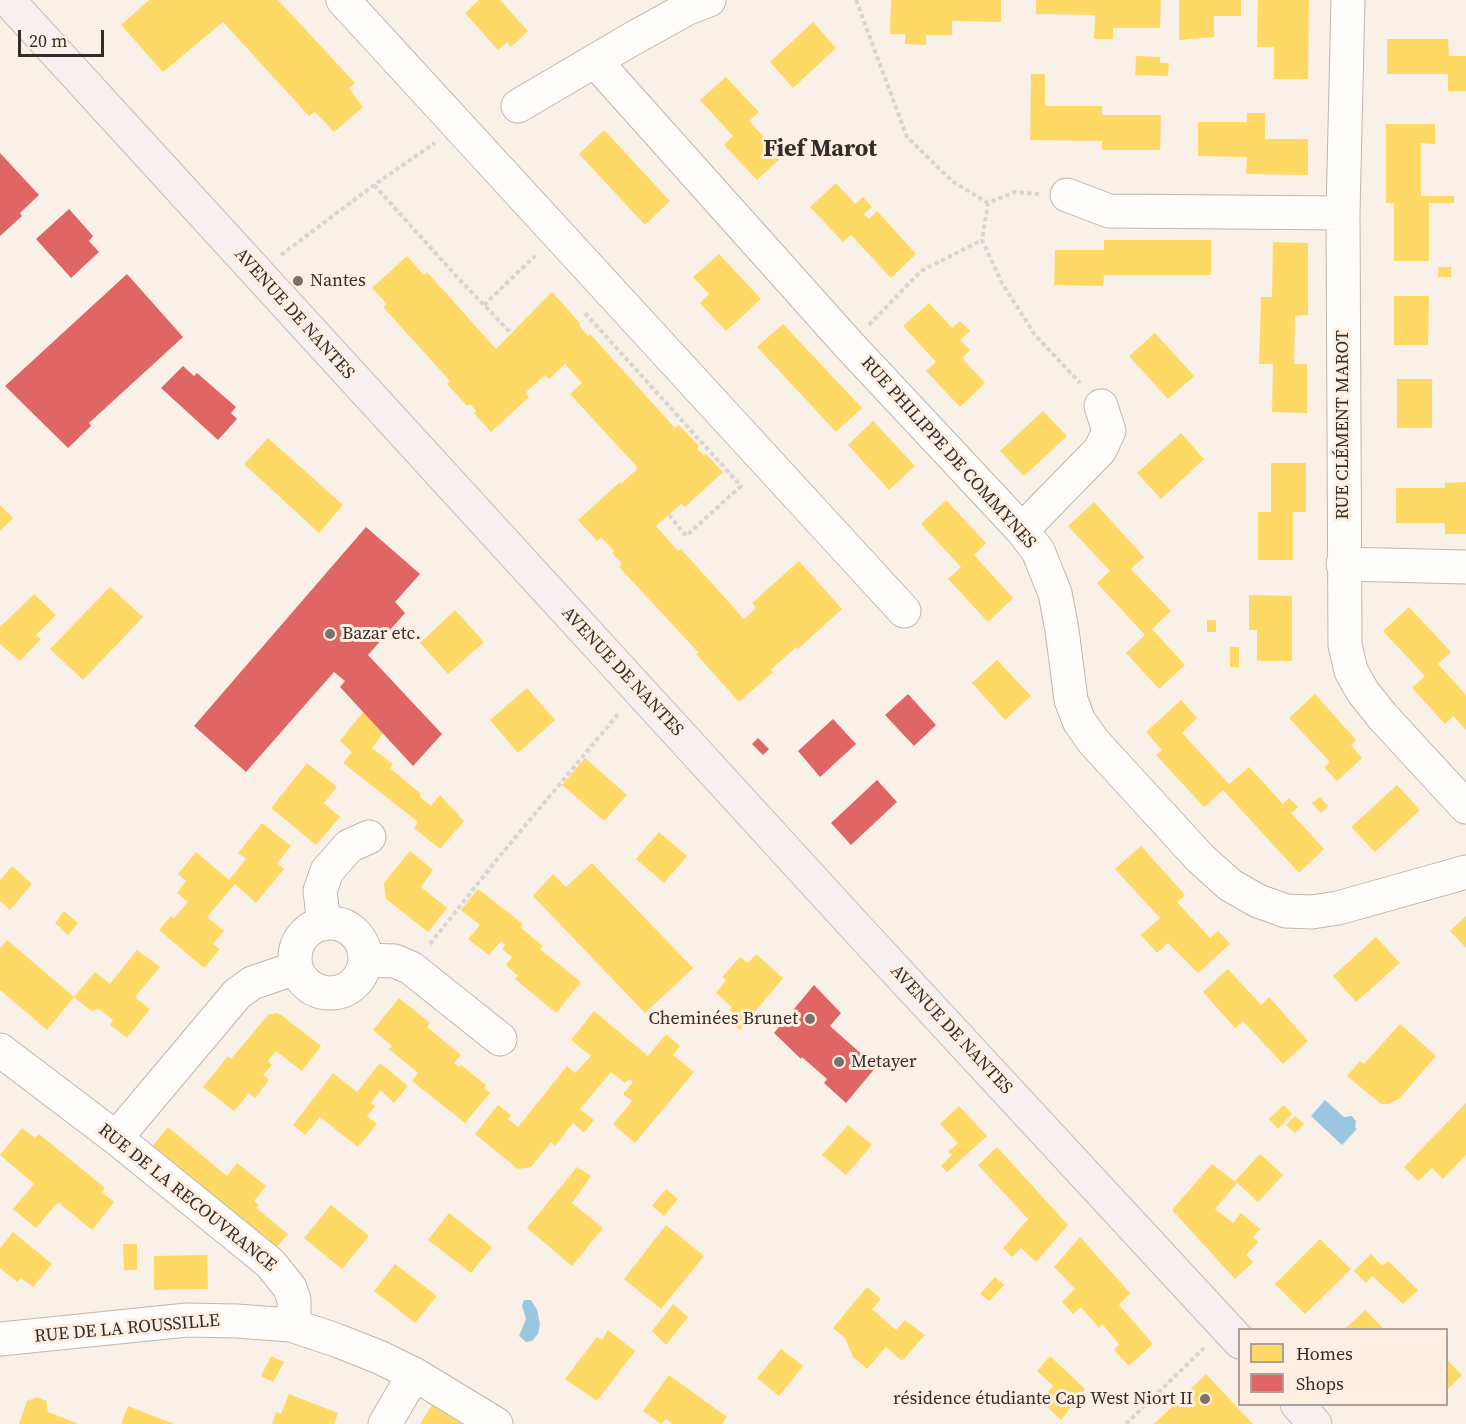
<!DOCTYPE html>
<html>
<head>
<meta charset="utf-8">
<style>
  body { margin:0 }
  #map { position:relative; width:1466px; height:1424px; overflow:hidden; background:#f9f0e8; font-family:"Source Serif 4",serif }
  canvas { display:block }
  .legend { position:absolute; left:1238px; top:1328px; width:210px; height:78px; box-sizing:border-box; background:#ffefe2; border:2px solid #ada198; margin:0; padding:8px 10px; list-style:none; font-size:18px; color:#332d29 }
  .legend li { display:flex; align-items:center; gap:12px; height:30px }
  .legend b { width:30px; border:2px solid #ada198 }
  .scale { position:absolute; left:18px; top:30px; width:86px; height:27px; box-sizing:border-box; border:3px solid #332d29; border-top:0; padding-left:8px; font-size:18px; line-height:21px; white-space:nowrap; color:#332d29; -webkit-text-stroke:4px #ffefe2; paint-order:stroke }
</style>
</head>
<body>
<div id="map">
<canvas width="1466" height="1424"></canvas>
<ul class="legend">
<li><b style="height:16px;background:#ffd966"></b>Homes</li>
<li><b style="height:16px;background:#e06666"></b>Shops</li>
</ul>
<div class="scale">20 m</div>
</div>
<script>
const context = document.querySelector('canvas').getContext('2d');
context.lineJoin = 'round';
function fillPath(path, color) {
  context.fillStyle = color;
  context.fill(path, 'evenodd');
}
function poly(rows) {
  const path = new Path2D();
  for (const r of rows) {
    if (r.length === 3) {
      path.moveTo(r[0] + r[2], r[1]);
      path.arc(r[0], r[1], r[2], 0, 2 * Math.PI);
      continue;
    }
    path.moveTo(r[0], r[1]);
    for (let i = 2; i < r.length; i += 2) path.lineTo(r[i], r[i + 1]);
  }
  return path;
}
function strokePath(path, color, width, dash) {
  context.strokeStyle = color;
  context.lineWidth = width;
  context.lineCap = dash ? 'butt' : 'round';
  context.setLineDash(dash || []);
  context.stroke(path);
}
function label(font, color, halo, rows, align = 'center') {
  context.font = font + ' "Source Serif 4",serif';
  context.lineWidth = 6;
  context.setLineDash([]);
  context.textBaseline = 'middle';
  context.strokeStyle = halo;
  context.fillStyle = color;
  for (const [text, x, y, turn = 0] of rows) {
    context.save();
    context.translate(x, y);
    context.rotate((+turn || 0) * Math.PI / 180);
    context.textAlign = isNaN(turn) ? turn : align;
    if (halo) context.strokeText(text, 0, 0);
    context.fillText(text, 0, 0);
    context.restore();
  }
}
fillPath(poly([
  [1325,1100,1344,1117,1352,1116,1356,1121,1355,1127,1357,1129,1342,1145,1311,1116],
  [524,1300,531,1300,537,1310,540,1324,538,1334,532,1341,526,1342,519,1336,526,1319,522,1306]
]), '#9bc6df');
fillPath(poly([
  [149,0,278,0,355,83,349,88,363,107,334,132,315,112,309,116,223,22,163,72,121,25],
  [479,0,500,0,528,31,511,47,507,42,498,50,465,13],
  [891,0,1001,0,1001,22,952,21,952,35,926,35,926,45,905,44,905,34,890,34],
  [1036,0,1161,0,1160,28,1113,28,1113,39,1094,39,1095,15,1036,14],
  [1179,0,1241,0,1241,16,1214,16,1214,37,1179,40],
  [1258,0,1309,0,1308,79,1274,79,1274,47,1257,47],
  [813,22,836,48,793,88,770,62],
  [1387,39,1448,39,1449,56,1466,56,1466,91,1448,91,1448,74,1387,74],
  [1136,56,1160,57,1160,63,1169,63,1168,76,1135,75],
  [1031,74,1045,74,1045,106,1102,106,1102,115,1161,115,1160,150,1102,150,1102,141,1030,140],
  [726,77,759,112,749,121,782,157,757,180,724,145,733,136,700,100],
  [1247,113,1265,113,1265,139,1308,139,1308,175,1246,174,1247,157,1198,156,1198,122,1247,122],
  [1386,124,1435,124,1435,144,1421,143,1421,196,1454,196,1454,203,1429,203,1429,261,1394,261,1394,203,1386,203],
  [604,130,670,201,645,225,579,154],
  [836,183,855,204,863,197,872,207,864,214,869,219,877,211,916,254,891,278,851,235,843,242,810,207],
  [1104,240,1211,240,1211,275,1104,275,1103,286,1054,285,1055,250,1104,250],
  [1273,242,1308,243,1308,315,1295,316,1294,364,1307,364,1307,413,1272,412,1273,364,1259,364,1261,297,1272,297],
  [719,254,761,299,726,331,700,303,709,294,693,277],
  [407,256,424,275,427,272,496,349,552,292,580,323,579,325,588,336,590,334,675,428,679,425,699,446,697,449,704,455,706,454,723,472,685,507,681,504,656,526,678,551,681,549,744,619,756,608,752,603,799,561,842,609,798,649,796,647,771,670,773,672,739,702,696,654,698,652,619,567,622,564,612,553,614,551,601,537,597,541,578,520,620,482,621,484,638,468,570,394,582,383,565,364,549,379,545,375,525,393,529,397,491,432,474,413,476,411,470,404,467,406,447,384,450,381,383,307,387,304,372,288],
  [1438,267,1451,267,1451,277,1438,277],
  [1394,296,1429,296,1428,345,1394,345],
  [929,303,952,328,960,321,970,331,960,340,970,350,962,358,985,383,960,407,926,371,936,362,903,326],
  [783,324,862,408,836,432,757,347],
  [1155,333,1194,376,1168,399,1129,356],
  [1397,379,1432,379,1432,428,1397,428],
  [1043,411,1067,436,1024,476,1000,451],
  [873,421,915,466,889,490,848,445],
  [1181,433,1204,459,1161,499,1137,473],
  [268,438,343,505,319,533,244,464],
  [1271,463,1306,463,1306,512,1293,512,1293,560,1258,560,1258,512,1271,512],
  [1466,482,1466,534,1445,534,1445,523,1396,523,1396,488,1445,488,1445,483],
  [946,500,986,543,974,555,1013,598,988,622,948,579,961,567,921,524],
  [1094,502,1144,557,1131,569,1171,611,1152,629,1185,665,1159,689,1126,653,1145,635,1097,583,1110,571,1068,526],
  [0,505,13,518,0,531],
  [110,587,143,617,83,680,50,649],
  [34,594,56,615,36,635,41,639,20,661,0,644,0,627],
  [1249,595,1292,596,1292,661,1257,661,1257,630,1249,630],
  [1409,607,1451,652,1438,664,1466,695,1466,730,1453,716,1445,724,1412,688,1425,676,1383,631],
  [455,610,484,642,448,674,420,643],
  [1207,620,1216,620,1216,632,1207,632],
  [1230,647,1239,647,1239,667,1230,667],
  [997,660,1031,696,1005,720,972,683],
  [527,688,555,720,518,753,490,720],
  [1315,694,1356,740,1351,745,1362,758,1337,781,1324,767,1330,762,1289,718],
  [1181,700,1197,718,1182,733,1229,784,1249,767,1283,804,1289,798,1298,807,1291,813,1324,849,1299,873,1223,790,1204,807,1156,755,1162,750,1146,732],
  [363,712,383,733,372,748,393,764,390,768,421,794,420,797,431,806,440,795,464,821,440,849,414,828,418,822,343,763,352,752,340,741],
  [585,758,627,795,604,821,562,785],
  [307,763,337,787,324,803,340,817,316,845,271,808],
  [1397,785,1420,810,1375,852,1351,827],
  [1320,797,1328,806,1321,813,1312,803],
  [262,823,291,846,277,863,284,869,256,903,235,884,207,917,224,931,213,944,220,949,204,968,159,930,171,916,174,918,188,902,177,893,186,881,178,874,196,852,229,880,246,859,238,853],
  [659,832,687,856,664,883,636,859],
  [1141,846,1185,895,1177,902,1210,938,1218,931,1230,944,1198,973,1168,943,1157,953,1141,935,1160,918,1115,869],
  [410,851,433,870,421,887,447,908,428,932,386,899,384,883],
  [592,863,693,968,645,1013,533,896,553,874,566,887],
  [12,866,32,884,10,910,0,901,0,880],
  [478,889,523,924,520,927,543,946,540,949,581,982,556,1013,515,979,518,976,506,965,512,957,502,949,505,945,501,941,489,955,468,939,480,925,461,910],
  [64,911,78,923,68,935,55,923],
  [1466,916,1466,948,1450,931],
  [1376,937,1400,963,1356,1002,1333,976],
  [7,940,74,997,47,1030,0,990,0,948],
  [137,950,160,967,135,997,150,1009,127,1038,110,1025,113,1020,99,1009,91,1011,74,997,95,972,110,984],
  [756,954,783,978,740,1030,727,1019,732,1013,730,1010,732,1007,716,993,726,980,722,977,740,957,748,963],
  [1228,969,1261,1005,1269,997,1308,1041,1283,1064,1243,1021,1235,1028,1203,992],
  [399,998,430,1023,427,1027,461,1055,454,1063,459,1067,461,1065,486,1085,484,1088,490,1093,465,1123,412,1081,418,1073,389,1049,392,1046,373,1030],
  [594,1011,648,1056,666,1034,680,1046,673,1055,694,1072,635,1143,613,1124,632,1101,623,1094,633,1082,629,1079,625,1083,611,1072,580,1109,594,1120,584,1133,573,1123,555,1146,551,1142,531,1167,518,1169,475,1134,498,1105,511,1115,508,1119,518,1127,567,1066,575,1073,591,1056,571,1040],
  [276,1013,281,1015,321,1046,302,1071,276,1051,268,1061,272,1065,263,1075,269,1080,255,1098,249,1093,234,1111,203,1087,228,1056,231,1059,268,1015],
  [1400,1024,1436,1056,1399,1099,1388,1104,1381,1104,1347,1076,1360,1061,1364,1064],
  [380,1063,408,1086,394,1103,380,1090,371,1103,375,1106,367,1116,377,1124,358,1147,320,1117,305,1135,293,1125,333,1073,357,1092],
  [1466,1103,1466,1155,1443,1179,1432,1168,1418,1181,1404,1167],
  [1284,1105,1292,1114,1278,1129,1269,1119],
  [959,1106,987,1136,947,1172,941,1166,952,1155,948,1152,958,1143,940,1124],
  [1295,1116,1304,1124,1295,1133,1286,1125],
  [848,1125,872,1145,846,1175,822,1155],
  [168,1127,227,1176,237,1163,266,1186,254,1201,259,1205,256,1208,288,1234,275,1249,150,1149],
  [22,1128,35,1138,39,1134,105,1188,102,1192,114,1202,92,1230,58,1202,36,1228,13,1209,34,1184,0,1155],
  [997,1147,1068,1225,1036,1262,1021,1248,1012,1257,1003,1248,1028,1219,978,1165],
  [1260,1154,1283,1175,1258,1202,1235,1181],
  [1212,1164,1237,1183,1215,1209,1233,1223,1241,1213,1260,1229,1253,1237,1258,1242,1246,1255,1253,1262,1235,1279,1172,1210],
  [577,1167,591,1176,572,1203,603,1228,572,1266,527,1228],
  [666,1189,678,1199,664,1216,652,1206],
  [331,1205,369,1236,342,1269,304,1238],
  [449,1213,492,1247,471,1273,428,1240],
  [666,1225,704,1256,661,1309,624,1279],
  [13,1232,52,1264,33,1287,21,1278,17,1282,0,1268,0,1248],
  [1080,1237,1130,1293,1119,1305,1153,1344,1129,1366,1114,1350,1119,1344,1102,1324,1099,1328,1081,1307,1073,1314,1062,1302,1075,1289,1054,1267],
  [1320,1239,1351,1269,1305,1314,1275,1284],
  [123,1244,137,1244,137,1270,124,1270],
  [1371,1254,1382,1266,1388,1261,1418,1290,1403,1304,1372,1276,1366,1283,1354,1271],
  [207,1255,208,1289,154,1290,154,1256],
  [395,1264,437,1296,415,1323,374,1291],
  [995,1277,1004,1285,989,1301,980,1294],
  [867,1287,881,1299,872,1309,896,1330,905,1320,925,1335,902,1361,886,1347,867,1369,853,1357,845,1338,833,1328],
  [673,1304,688,1317,666,1345,652,1331],
  [1365,1310,1384,1329,1345,1329],
  [608,1330,635,1351,597,1401,565,1379,597,1337,602,1340],
  [781,1349,803,1366,779,1396,757,1378],
  [271,1356,284,1362,273,1382,261,1376],
  [1050,1356,1085,1389,1061,1420,1045,1405,1048,1401,1044,1397,1053,1386,1037,1371],
  [1446,1359,1462,1375,1446,1391],
  [1206,1374,1253,1424,1154,1424],
  [669,1375,727,1417,722,1424,673,1424,666,1419,661,1424,643,1411],
  [289,1394,338,1413,334,1424,272,1424,276,1412,281,1414],
  [37,1397,46,1401,48,1412,79,1424,19,1424,27,1401],
  [432,1405,462,1424,420,1424],
  [128,1406,174,1424,121,1424]
]), '#ffd966');
fillPath(poly([
  [0,153,39,195,20,213,22,216,0,236],
  [69,209,93,236,89,241,99,252,71,278,36,239],
  [127,274,183,337,89,423,91,426,68,448,5,386],
  [183,366,194,376,197,373,236,407,231,413,237,419,218,440,161,388],
  [366,527,420,574,395,602,405,613,368,655,442,734,413,766,340,687,345,681,334,672,246,772,194,726],
  [908,694,936,725,914,746,885,715],
  [833,719,856,744,820,777,798,751],
  [758,738,769,749,763,755,752,744],
  [877,780,897,802,851,845,831,823],
  [814,985,841,1013,830,1026,876,1067,846,1103,824,1083,827,1079,802,1057,801,1059,774,1033]
]), '#e06666');
const street = poly([
  [343,0,904,611],
  [1348,0,1343,213,1345,645,1351,671,1363,692,1383,717,1466,807],
  [595,61,849,345,1022,530,1038,551,1055,593,1062,630,1071,700,1079,721,1093,741,1200,858,1230,885,1258,901,1286,911,1312,912,1338,908,1466,872],
  [518,106,632,39,688,8,709,0],
  [1067,195,1109,211,1343,213],
  [1022,530,1100,450,1109,431,1101,406],
  [1343,564,1466,567],
  [330,958,35],
  [324,924,320,891,327,871,349,846,369,837],
  [365,960,395,961,411,968,500,1039],
  [0,1050,116,1138,270,1263,290,1288,294,1300,294,1314,291,1325],
  [116,1138,237,994,252,983,296,968],
  [0,1339,187,1320,236,1321,291,1325,336,1340,379,1357,414,1374,496,1424],
  [385,1424,414,1374]
]);
const primary = poly([
  [8,0,854,925,1240,1342],
  [1297,1404,1315,1424]
]);
strokePath(street, '#beb6b0', 35);
strokePath(primary, '#c8bab7', 35);
strokePath(poly([
  [856,0,907,137,952,181,988,203],
  [374,185,457,277,510,332],
  [1039,194,1015,192,988,203,982,240,1002,283,1035,335,1080,383],
  [281,255,374,185,435,143],
  [484,305,534,257,535,259],
  [585,313,741,486,686,536,669,515],
  [869,325,921,271,982,240],
  [430,944,499,857,619,713],
  [1126,1424,1205,1347]
]), '#d8d6d4', 4, [4.5, 3]);
strokePath(street, '#fefdfc', 33);
strokePath(primary, '#f6f1f0', 33);
for (const [x, y, r, color] of [
  [298,281,6,"#78716c"],
  [330,634,6,"#78716c"],
  [810,1019,6,"#78716c"],
  [839,1062,6,"#78716c"],
  [1205,1399,6,"#78716c"]
]) {
  const dot = new Path2D();
  dot.arc(x, y, r, 0, 2 * Math.PI);
  context.fillStyle = color;
  context.fill(dot);
  strokePath(dot, '#ffefe2', 2);
}
label('18px', '#332d29', '#ffefe2', [
  ["Nantes",310,281],
  ["Bazar etc.",342,634],
  ["Cheminées Brunet",798,1019,"right"],
  ["Metayer",851,1062],
  ["résidence étudiante Cap West Niort II",1193,1399,"right"]
], 'left');
label('18px', '#332d29', '#ffefe2', [
  ["AVENUE DE NANTES",294,314,48],
  ["RUE CLÉMENT MAROT",1343,425,-90],
  ["RUE PHILIPPE DE COMMYNES",948,453,48],
  ["AVENUE DE NANTES",622,672,47],
  ["AVENUE DE NANTES",951,1030,47],
  ["RUE DE LA RECOUVRANCE",187,1198,39],
  ["RUE DE LA ROUSSILLE",127,1329,-5]
]);
label('bold 24px', '#332d29', '#ffefe2', [
  ["Fief Marot",820,150]
]);
</script>
</body>
</html>
